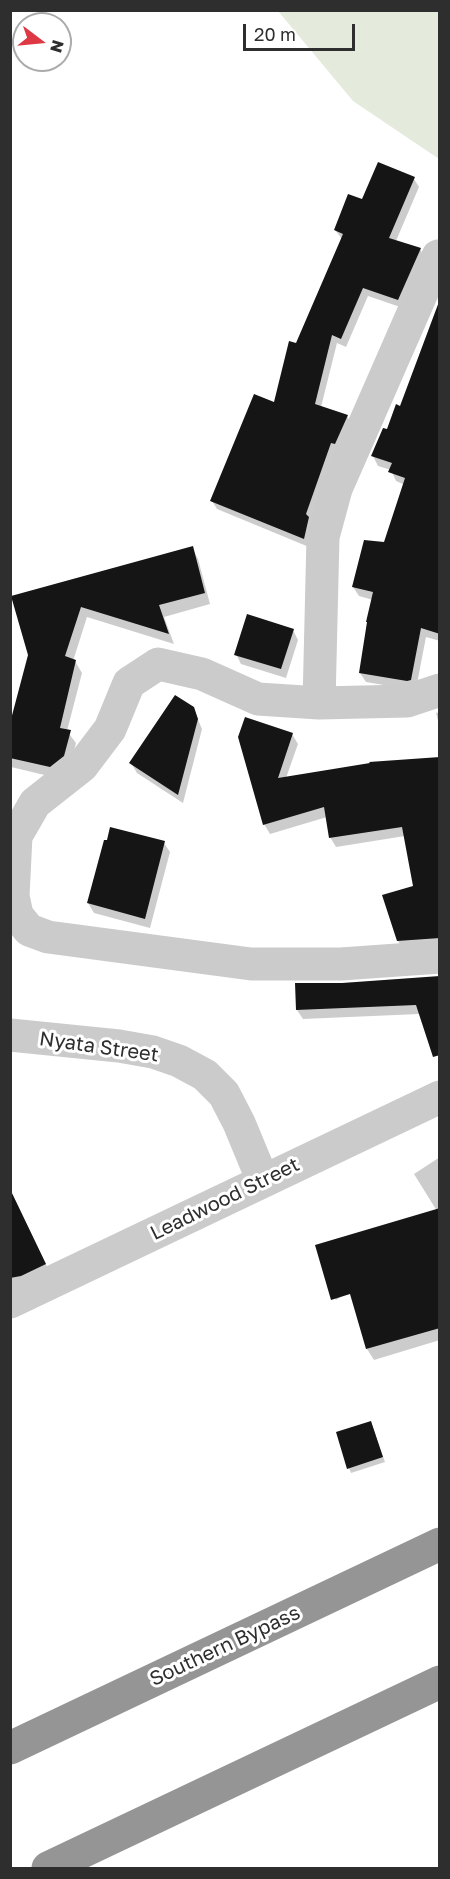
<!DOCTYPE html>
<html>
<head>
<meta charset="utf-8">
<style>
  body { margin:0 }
  #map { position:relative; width:450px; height:1879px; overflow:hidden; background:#fff; font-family:"Golos Text",sans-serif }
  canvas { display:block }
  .frame { position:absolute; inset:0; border:12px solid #2e2e2e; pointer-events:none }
  .north { position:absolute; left:12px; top:12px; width:60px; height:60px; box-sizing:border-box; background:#fff; border:2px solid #ababab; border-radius:50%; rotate:106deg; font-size:16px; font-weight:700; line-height:24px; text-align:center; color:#2e2e2e }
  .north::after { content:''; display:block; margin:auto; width:21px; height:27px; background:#de3844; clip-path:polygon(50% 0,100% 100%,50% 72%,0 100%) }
  .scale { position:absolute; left:243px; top:24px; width:112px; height:27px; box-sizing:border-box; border:3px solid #2e2e2e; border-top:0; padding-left:8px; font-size:18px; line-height:21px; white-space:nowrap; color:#2e2e2e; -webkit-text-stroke:4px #fff; paint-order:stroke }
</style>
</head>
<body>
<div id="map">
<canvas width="450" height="1879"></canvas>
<div class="frame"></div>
<div class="north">N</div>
<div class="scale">20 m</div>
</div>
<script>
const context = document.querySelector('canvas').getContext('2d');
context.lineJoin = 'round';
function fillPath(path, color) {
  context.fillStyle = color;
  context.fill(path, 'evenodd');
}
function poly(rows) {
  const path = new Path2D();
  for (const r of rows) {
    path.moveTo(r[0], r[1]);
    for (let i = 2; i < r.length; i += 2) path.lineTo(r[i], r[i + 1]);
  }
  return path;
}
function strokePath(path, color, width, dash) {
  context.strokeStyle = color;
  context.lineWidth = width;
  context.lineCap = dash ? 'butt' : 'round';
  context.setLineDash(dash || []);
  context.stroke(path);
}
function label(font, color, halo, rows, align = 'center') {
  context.font = font + ' "Golos Text",sans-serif';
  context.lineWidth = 6;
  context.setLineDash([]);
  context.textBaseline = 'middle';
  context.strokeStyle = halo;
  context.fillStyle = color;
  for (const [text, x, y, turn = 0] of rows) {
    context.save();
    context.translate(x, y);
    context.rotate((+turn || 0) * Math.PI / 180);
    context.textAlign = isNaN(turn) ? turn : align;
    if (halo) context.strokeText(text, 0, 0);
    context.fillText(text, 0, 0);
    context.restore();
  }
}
fillPath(poly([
  [278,11,439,11,439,159,353,101]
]), '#e4ebdd');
fillPath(poly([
  [414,179,419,187,396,241,420,249,425,258,403,308,368,296,346,347,337,343,321,407,347,416,352,425,309,547,217,509,212,501,275,404,297,345,342,239,335,230,363,201],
  [440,303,440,641,426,637,416,689,413,690,366,682,360,673,373,600,359,596,353,587,385,544,405,485,396,481,391,470,378,466,373,456,401,408],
  [192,548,198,559,210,604,164,617,174,644,87,617,73,661,75,661,82,673,67,731,76,743,70,768,57,778,11,767,10,730,29,655,13,597],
  [293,630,298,640,286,678,241,664,236,654],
  [193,708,202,729,183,803,137,773,131,763],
  [440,712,440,728,436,713],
  [292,734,298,744,286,778,440,759,440,948,404,951,398,941,414,887,405,836,336,847,330,837,327,817,270,834,264,824,239,737],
  [164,843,170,852,150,928,94,913,88,903],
  [440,977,419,1014,303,1019,297,1010,342,984],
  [440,1157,440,1233,336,1300,329,1289,437,1211,414,1174],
  [10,1189,51,1275,16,1289,10,1279],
  [440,1276,440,1340,374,1360,367,1349],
  [371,1422,385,1462,351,1473,349,1468]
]), '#0003');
fillPath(poly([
  [378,162,415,177,389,238,421,248,398,300,363,288,341,339,332,335,315,404,348,415,335,444,331,443,306,514,309,517,304,539,210,501,254,394,274,402,289,341,296,343,343,234,334,230,348,194,362,199],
  [440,299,440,634,421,628,411,680,407,681,359,673,367,622,366,622,373,592,352,587,364,540,384,542,405,478,388,472,392,463,371,456,383,428,387,429,396,404,400,406],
  [193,546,205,593,159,605,169,634,81,607,65,656,76,660,60,728,71,730,64,756,50,767,10,758,10,723,28,655,11,596],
  [247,614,294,629,281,669,234,655],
  [175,695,194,707,198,719,178,795,129,763],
  [245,717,293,733,278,778,370,763,369,762,440,757,440,938,397,941,382,895,413,886,402,827,329,838,324,807,263,825,238,737],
  [110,827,165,841,145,919,87,903,104,840,107,840],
  [440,976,440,1055,433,1057,416,1005,296,1010,295,983,342,983],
  [10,1189,46,1264,21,1276,10,1278],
  [440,1208,440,1328,366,1349,350,1294,331,1300,315,1245],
  [371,1421,383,1457,347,1469,336,1432]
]), '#151515');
strokePath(poly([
  [440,690,407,701,319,703,258,699,202,674,158,664,129,683,110,729,82,766,35,803,16,836,13,896,17,915,29,930,48,937,251,964,341,964,440,957],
  [319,703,323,537,336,489,438,256],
  [10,1035,119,1046,153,1052,179,1061,205,1075,224,1094,239,1123,263,1181],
  [10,1302,440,1097]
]), '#cbcbcb', 33);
strokePath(poly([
  [10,1748,440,1544],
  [48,1868,440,1682]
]), '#959595', 33);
label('20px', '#2e2e2e', '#fff', [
  ["Nyata Street",99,1047,8],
  ["Leadwood Street",225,1199,-26],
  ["Southern Bypass",225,1646,-25]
]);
</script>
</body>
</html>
